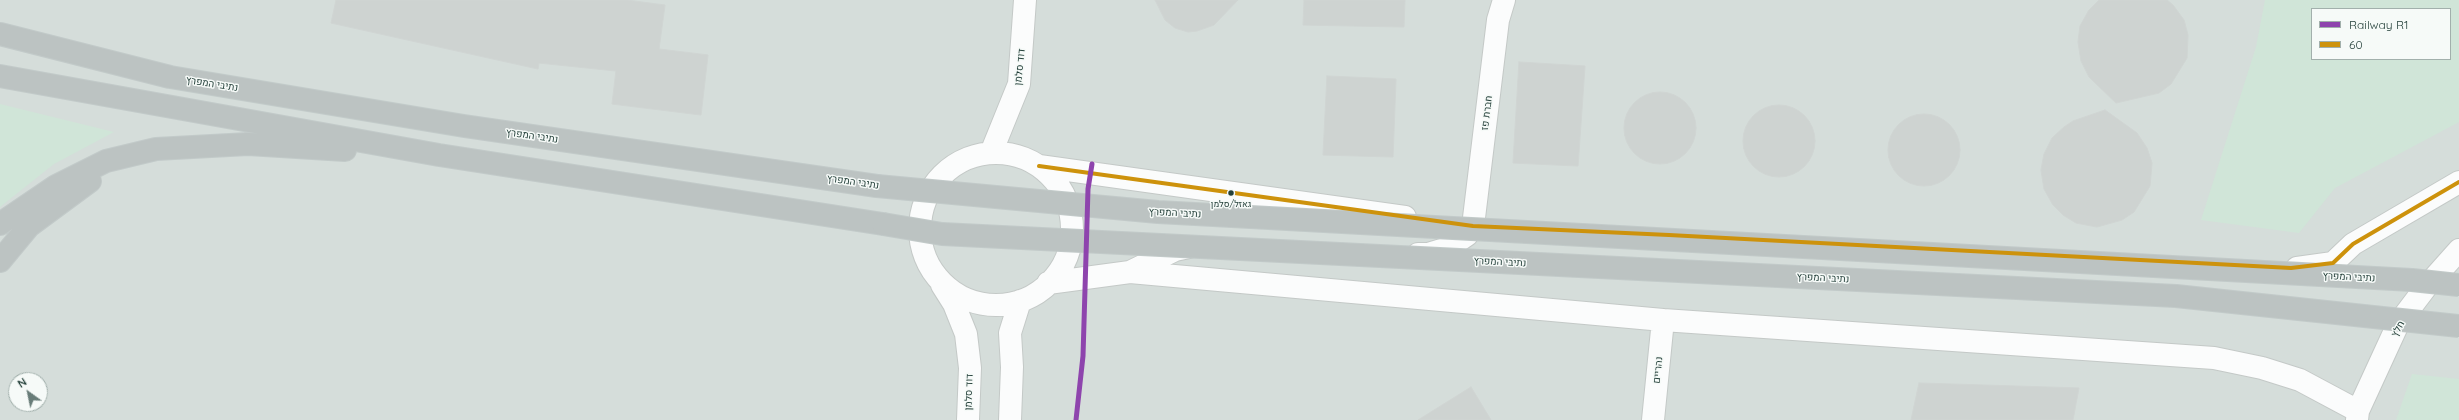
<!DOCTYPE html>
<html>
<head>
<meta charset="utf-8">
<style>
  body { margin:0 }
  #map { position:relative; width:2459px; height:420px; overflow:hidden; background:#e7ecea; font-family:Quicksand,sans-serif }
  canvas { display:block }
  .legend { position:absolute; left:2311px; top:8px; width:140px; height:52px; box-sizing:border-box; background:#f6faf8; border:1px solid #a2b0ac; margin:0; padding:5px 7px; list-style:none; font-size:12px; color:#24403a }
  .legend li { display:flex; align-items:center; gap:8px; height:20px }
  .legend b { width:20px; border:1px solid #a2b0ac }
  .north { position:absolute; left:8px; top:372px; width:40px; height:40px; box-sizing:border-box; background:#f6faf8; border:1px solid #a2b0ac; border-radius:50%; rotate:327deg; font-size:11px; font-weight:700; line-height:16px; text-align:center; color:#24403a }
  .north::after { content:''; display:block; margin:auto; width:14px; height:18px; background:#687c78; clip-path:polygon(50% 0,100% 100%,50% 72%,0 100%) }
</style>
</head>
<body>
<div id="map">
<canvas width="2459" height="420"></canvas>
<ul class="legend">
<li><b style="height:5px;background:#8e44ad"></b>Railway R1</li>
<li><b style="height:5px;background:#cd920c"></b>60</li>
</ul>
<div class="north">N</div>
</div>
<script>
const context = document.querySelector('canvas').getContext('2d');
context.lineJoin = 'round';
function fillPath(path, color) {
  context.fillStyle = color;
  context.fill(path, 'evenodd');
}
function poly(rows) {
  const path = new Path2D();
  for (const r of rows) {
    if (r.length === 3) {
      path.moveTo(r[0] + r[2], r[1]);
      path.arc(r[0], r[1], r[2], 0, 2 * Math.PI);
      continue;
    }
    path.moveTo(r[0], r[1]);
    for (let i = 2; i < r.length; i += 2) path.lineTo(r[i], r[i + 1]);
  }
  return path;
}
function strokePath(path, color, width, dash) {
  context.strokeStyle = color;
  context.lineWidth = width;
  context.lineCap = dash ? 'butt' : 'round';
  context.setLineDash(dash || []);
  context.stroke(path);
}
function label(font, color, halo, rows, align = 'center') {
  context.font = font + ' Quicksand,Heebo,sans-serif';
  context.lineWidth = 3;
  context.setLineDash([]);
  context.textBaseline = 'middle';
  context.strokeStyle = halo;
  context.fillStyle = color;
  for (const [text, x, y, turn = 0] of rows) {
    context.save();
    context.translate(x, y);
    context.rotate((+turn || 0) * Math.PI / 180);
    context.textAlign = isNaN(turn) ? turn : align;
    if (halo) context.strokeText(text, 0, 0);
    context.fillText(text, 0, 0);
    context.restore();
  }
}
fillPath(poly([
  [0,0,2459,0,2459,420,0,420],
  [2312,9,2450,9,2450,59,2312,59],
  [16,380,40,380,40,404,16,404]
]), '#d5ddda');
fillPath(poly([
  [2265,0,2459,0,2459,122,2335,188,2299,233,2201,220,2256,47],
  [2312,9,2450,9,2450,59,2312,59],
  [0,104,114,132,54,164,0,207],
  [2412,374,2459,379,2459,420,2396,420]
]), '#d0e5d8');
const building = poly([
  [336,0,627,0,665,5,659,49,708,55,701,115,612,104,616,71,539,63,538,69,331,23,336,0],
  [1155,0,1238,0,1214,25,1197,31,1188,32,1175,28,1165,20,1155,0],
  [1304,0,1405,0,1404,27,1303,25,1304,0],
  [2099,0,2167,0,2173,5,2184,20,2188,35,2187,58,2171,84,2159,93,2116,103,2089,77,2081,61,2078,42,2080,26,2089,10,2099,0],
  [1519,62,1585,66,1578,166,1513,163,1519,62],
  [1327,76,1396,79,1393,157,1323,155,1327,76],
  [1660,128,36],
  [1779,141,36],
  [2105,110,2137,133,2147,148,2152,163,2150,186,2134,212,2122,220,2097,227,2076,223,2063,215,2053,205,2044,189,2041,170,2044,154,2052,138,2064,127,2073,121,2105,110],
  [1924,150,36],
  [1919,383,2079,388,2073,420,1911,420,1919,383],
  [1471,387,1491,420,1418,420,1471,387]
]);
fillPath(building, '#ced3d1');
strokePath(building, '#d0d5d3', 1);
const minor = poly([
  [991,153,1019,84,1025,0],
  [996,229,76],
  [1039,166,1405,217],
  [1418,254,1428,254,1448,248,1467,235,1473,226,1498,20,1504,0],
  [2297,268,2333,263,2353,244,2459,182],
  [1130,272,1175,250,1189,247],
  [1048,283,1130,272,1663,320,2214,358,2262,368,2300,380,2358,411],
  [942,285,954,304,966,334,970,368,968,420],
  [1010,420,1012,367,1010,333,1020,301],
  [1653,420,1663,320],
  [2357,420,2358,411,2398,324,2426,287,2459,250]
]);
const highway = poly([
  [0,34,170,77,464,126,877,186],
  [0,76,439,155,883,224],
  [0,224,56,186,106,161,156,149,248,144,345,150],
  [0,261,29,226,90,181]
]);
strokePath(minor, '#c4c9c7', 24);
strokePath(highway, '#c2cac9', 24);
strokePath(minor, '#fbfcfc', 22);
strokePath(highway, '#bcc3c2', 22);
const highwayBridge = poly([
  [877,186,1158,212,2412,280,2459,285],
  [883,224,942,234,2176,296,2459,326]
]);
strokePath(highwayBridge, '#c2cac9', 24, []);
strokePath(highwayBridge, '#bcc3c2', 22);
strokePath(poly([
  [1039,166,1473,226,1669,235,2291,268,2333,263,2353,244,2459,182]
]), '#cd920c', 4);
strokePath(poly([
  [1076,420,1083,356,1088,189,1092,164]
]), '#8e44ad', 5);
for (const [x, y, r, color] of [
  [1231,193,3.5,"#24403a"]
]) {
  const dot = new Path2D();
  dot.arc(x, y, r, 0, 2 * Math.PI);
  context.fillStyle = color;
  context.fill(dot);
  strokePath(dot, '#f6faf8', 1.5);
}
label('9px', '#24403a', '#f6faf8', [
  ["גאזל/סלמן",1231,204]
]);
label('10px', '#24403a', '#f6faf8', [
  ["דוד סלמן",1020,67,-84],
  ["נתיבי המפרץ",212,84,9],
  ["חברת פז",1487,113,-83],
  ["נתיבי המפרץ",532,136,8],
  ["נתיבי המפרץ",853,182,8],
  ["נתיבי המפרץ",1175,213,3],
  ["נתיבי המפרץ",1500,262,3],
  ["נתיבי המפרץ",2349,277,3],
  ["נתיבי המפרץ",1823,278,3],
  ["חלץ",2398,329,-61],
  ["נהריים",1658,370,-84],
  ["דוד סלמן",969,392,-88]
]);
</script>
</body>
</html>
